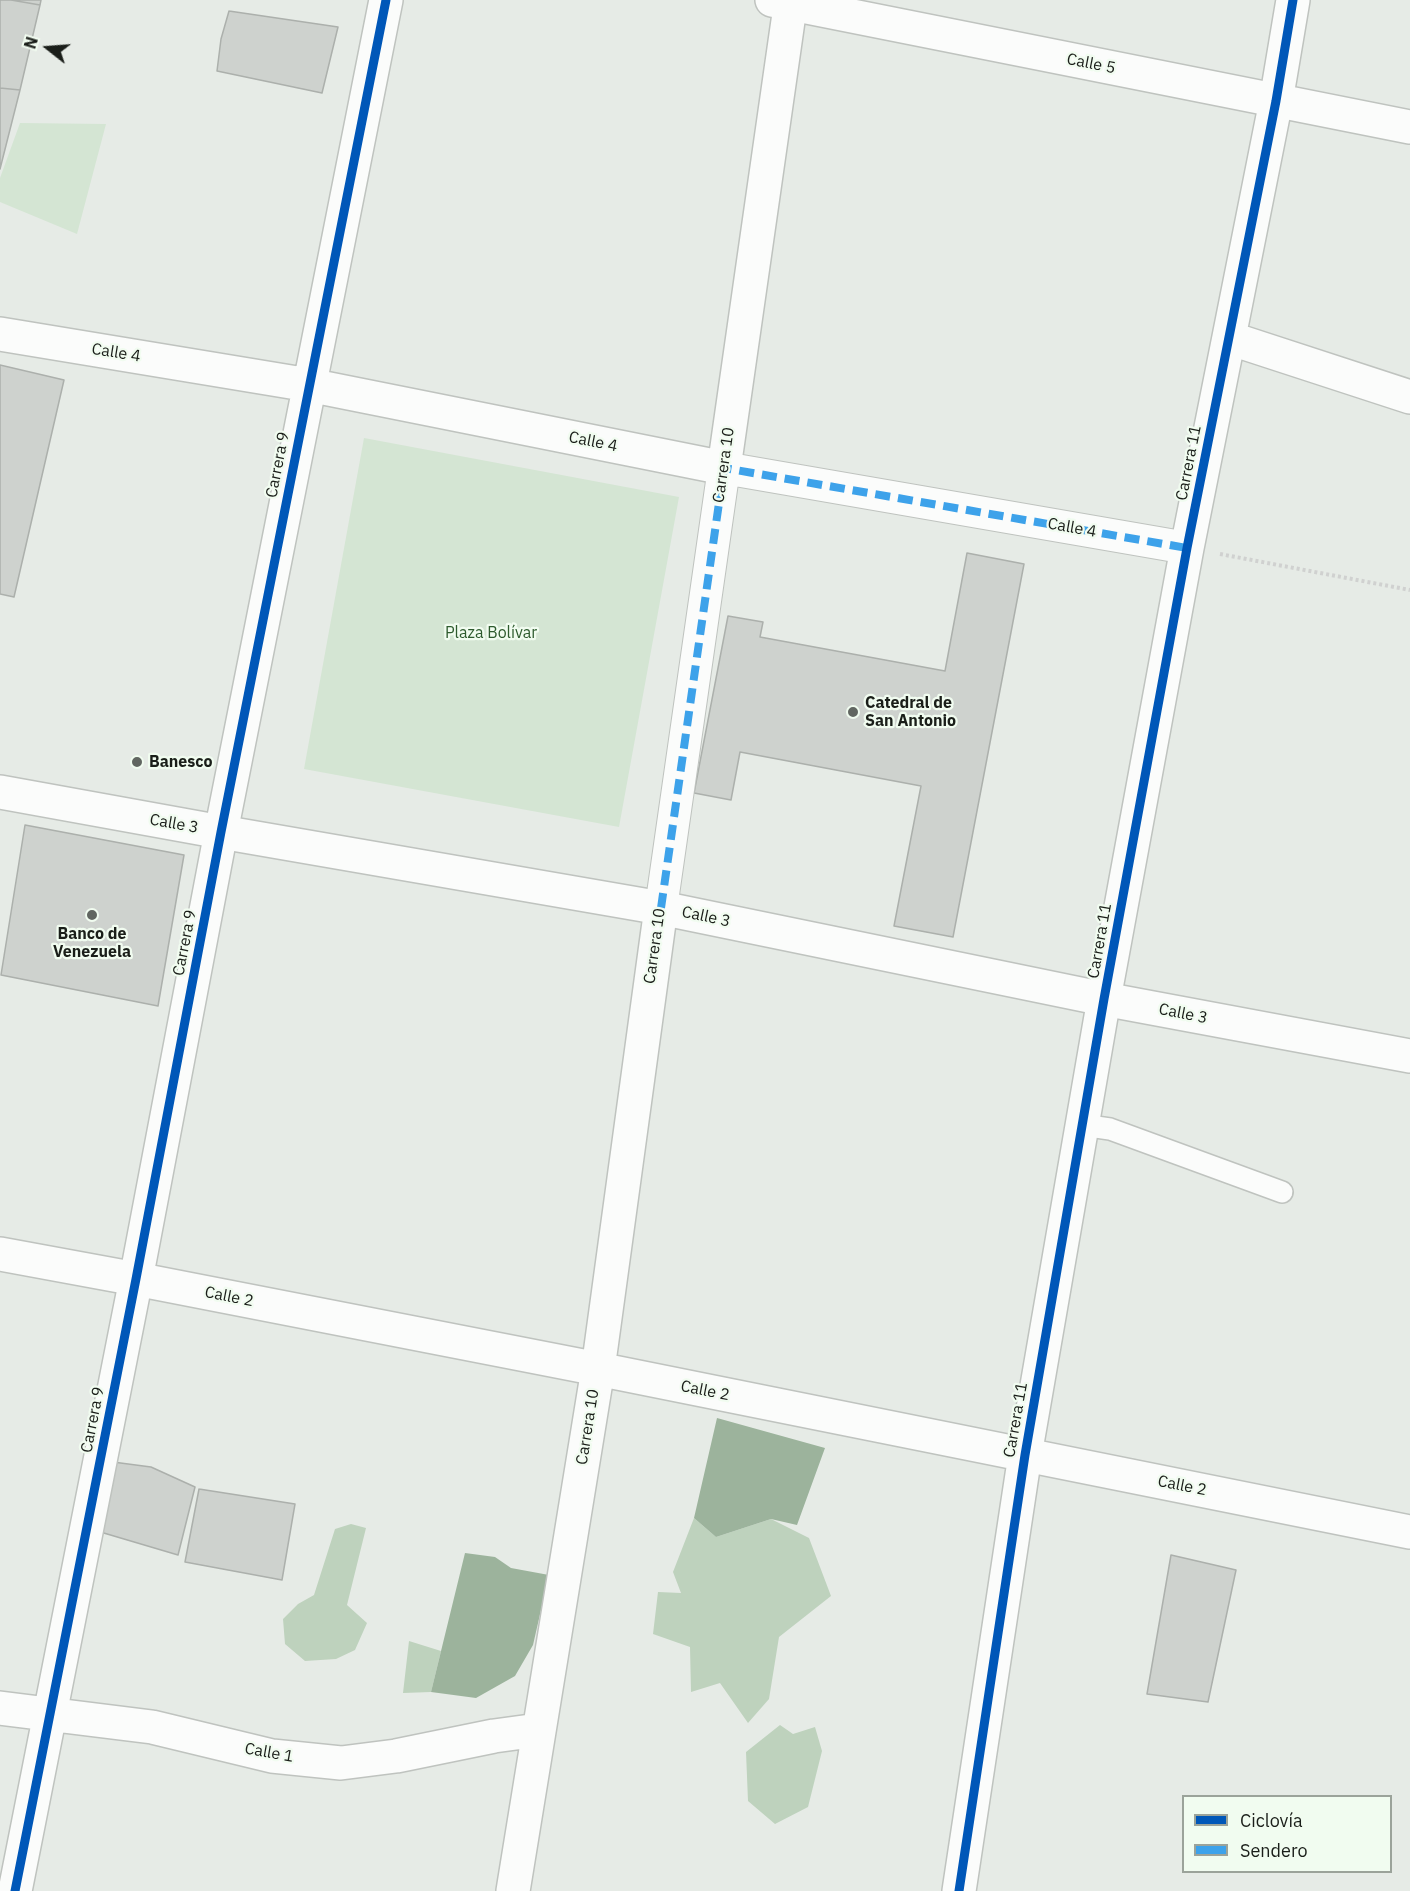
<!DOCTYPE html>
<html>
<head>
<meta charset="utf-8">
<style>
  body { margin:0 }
  #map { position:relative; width:1410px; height:1891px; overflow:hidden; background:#e6ebe6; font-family:"IBM Plex Sans",sans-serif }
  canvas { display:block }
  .legend { position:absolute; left:1182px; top:1795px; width:210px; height:78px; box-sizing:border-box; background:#f1fcf0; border:2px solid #9ba39a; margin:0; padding:8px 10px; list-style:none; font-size:18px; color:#1a1e19 }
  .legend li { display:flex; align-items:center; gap:12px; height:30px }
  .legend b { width:30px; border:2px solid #9ba39a }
  .north { position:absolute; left:18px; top:18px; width:60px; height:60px; -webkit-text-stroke:4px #f1fcf0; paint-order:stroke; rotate:287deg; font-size:16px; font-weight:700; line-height:24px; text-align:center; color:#1a1e19 }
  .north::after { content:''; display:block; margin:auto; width:21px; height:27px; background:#1a1e19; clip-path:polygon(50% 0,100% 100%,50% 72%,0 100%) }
</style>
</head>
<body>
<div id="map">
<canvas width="1410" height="1891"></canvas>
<ul class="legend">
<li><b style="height:8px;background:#0057b8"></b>Ciclovía</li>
<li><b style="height:8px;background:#3da2ea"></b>Sendero</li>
</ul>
<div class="north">N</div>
</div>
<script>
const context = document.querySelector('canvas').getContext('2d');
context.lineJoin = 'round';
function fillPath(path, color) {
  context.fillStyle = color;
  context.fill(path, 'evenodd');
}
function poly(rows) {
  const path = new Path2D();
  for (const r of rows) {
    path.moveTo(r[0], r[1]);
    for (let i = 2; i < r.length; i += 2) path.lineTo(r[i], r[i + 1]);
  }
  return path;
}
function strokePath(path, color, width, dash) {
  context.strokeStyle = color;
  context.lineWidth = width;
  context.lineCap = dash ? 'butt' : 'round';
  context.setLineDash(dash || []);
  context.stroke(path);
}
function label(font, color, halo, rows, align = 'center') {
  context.font = font + ' "IBM Plex Sans",sans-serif';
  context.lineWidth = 4.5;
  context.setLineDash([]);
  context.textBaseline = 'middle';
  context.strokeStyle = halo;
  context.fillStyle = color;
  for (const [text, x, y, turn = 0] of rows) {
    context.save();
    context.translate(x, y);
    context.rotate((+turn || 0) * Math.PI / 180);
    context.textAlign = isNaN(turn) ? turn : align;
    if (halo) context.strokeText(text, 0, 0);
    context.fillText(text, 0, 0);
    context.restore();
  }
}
fillPath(poly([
  [20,123,106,124,77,234,0,202,0,178],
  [364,438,679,497,619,827,304,769]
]), '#d4e5d3');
fillPath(poly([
  [694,1518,716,1537,771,1519,809,1538,831,1596,779,1637,769,1699,748,1723,720,1683,691,1692,690,1647,653,1634,658,1592,681,1593,673,1572],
  [351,1524,366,1528,347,1605,367,1623,355,1650,336,1659,305,1661,285,1644,283,1619,298,1604,314,1595,335,1529],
  [409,1641,441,1651,431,1692,403,1693],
  [780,1725,793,1734,815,1727,822,1751,808,1807,775,1824,748,1801,746,1752]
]), '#bed2bd');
fillPath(poly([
  [717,1418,825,1448,797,1525,771,1519,716,1537,694,1518],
  [465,1553,495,1557,511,1568,549,1575,533,1645,515,1676,476,1698,431,1692]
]), '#9cb39c');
const building = poly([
  [0,0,11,0,40,5,20,90,0,88,0,0],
  [11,0,41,0,40,5,11,0],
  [229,11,338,27,322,93,217,71,221,39,229,11],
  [0,88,20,90,0,169,0,88],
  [0,365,64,380,14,597,0,594,0,365],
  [967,553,1024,564,953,937,894,926,921,786,740,752,731,800,694,793,728,616,763,622,760,637,945,671,967,553],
  [25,825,184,855,158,1006,1,975,25,825],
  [113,1462,151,1467,195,1487,178,1555,97,1531,113,1462],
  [199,1489,295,1504,282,1580,185,1562,199,1489],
  [1171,1555,1236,1570,1208,1702,1147,1694,1171,1555]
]);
fillPath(building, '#ced2ce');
strokePath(building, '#acb0ac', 1.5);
const service = poly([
  [1082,1125,1110,1129,1282,1192]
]);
const pedestrian = poly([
  [661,908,724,468,1187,548]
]);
const minor = poly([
  [0,334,309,385,724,468,791,0],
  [1229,338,1410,397],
  [0,1254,136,1279,598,1369,1410,1532],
  [0,1708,152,1727,272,1756,341,1763,396,1756,494,1736,538,1730],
  [15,1891,136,1279,221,832,386,0],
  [513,1891,598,1369,661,908],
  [959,1891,1025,1455,1104,999,1187,548,1276,101,1293,0]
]);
const tertiary = poly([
  [772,0,1410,127],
  [0,792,221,832,661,908,1104,999,1410,1056]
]);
strokePath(service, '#bfc3bf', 24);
strokePath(pedestrian, '#bfc3bf', 34);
strokePath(minor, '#bfc3bf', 36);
strokePath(tertiary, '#bfc3bf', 36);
strokePath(poly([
  [1220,554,1410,590]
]), '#d0d1d0', 4, [3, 3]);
strokePath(service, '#fbfcfb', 21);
strokePath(pedestrian, '#fbfcfb', 32);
strokePath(minor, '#fbfcfb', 33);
strokePath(tertiary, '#fbfcfb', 33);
strokePath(poly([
  [661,908,724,468,1187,548]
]), '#3da2ea', 8, [15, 8]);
strokePath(poly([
  [15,1891,136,1279,221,832,386,0],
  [959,1891,1025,1455,1104,999,1187,548,1276,101,1293,0]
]), '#0057b8', 9);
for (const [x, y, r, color] of [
  [853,712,6,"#616661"],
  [137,762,6,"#616661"],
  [92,915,6,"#616661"]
]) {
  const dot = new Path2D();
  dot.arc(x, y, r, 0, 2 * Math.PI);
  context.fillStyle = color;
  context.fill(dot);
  strokePath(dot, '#f1fcf0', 2);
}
label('16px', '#1a1e19', '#f1fcf0', [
  ["Calle 5",1091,64,11],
  ["Calle 4",116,353,9],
  ["Calle 4",593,442,11],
  ["Carrera 11",1189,463,-79],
  ["Carrera 9",278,465,-79],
  ["Carrera 10",724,465,-82],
  ["Calle 4",1072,528,10],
  ["Calle 3",174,824,10],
  ["Calle 3",706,917,12],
  ["Carrera 11",1100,941,-80],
  ["Carrera 9",185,943,-79],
  ["Carrera 10",655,946,-82],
  ["Calle 3",1183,1014,11],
  ["Calle 2",229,1297,11],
  ["Calle 2",705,1391,11],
  ["Carrera 9",93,1420,-79],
  ["Carrera 11",1016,1420,-80],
  ["Carrera 10",588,1427,-81],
  ["Calle 2",1182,1486,11],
  ["Calle 1",269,1753,10]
]);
label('16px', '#2e5b2e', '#f1fcf0', [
  ["Plaza Bolívar",491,633]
]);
label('bold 16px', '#1a1e19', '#f1fcf0', [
  ["Catedral de",865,703],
  ["San Antonio",865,721],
  ["Banesco",149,762],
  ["Banco de",92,934,"center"],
  ["Venezuela",92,952,"center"]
], 'left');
</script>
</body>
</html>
